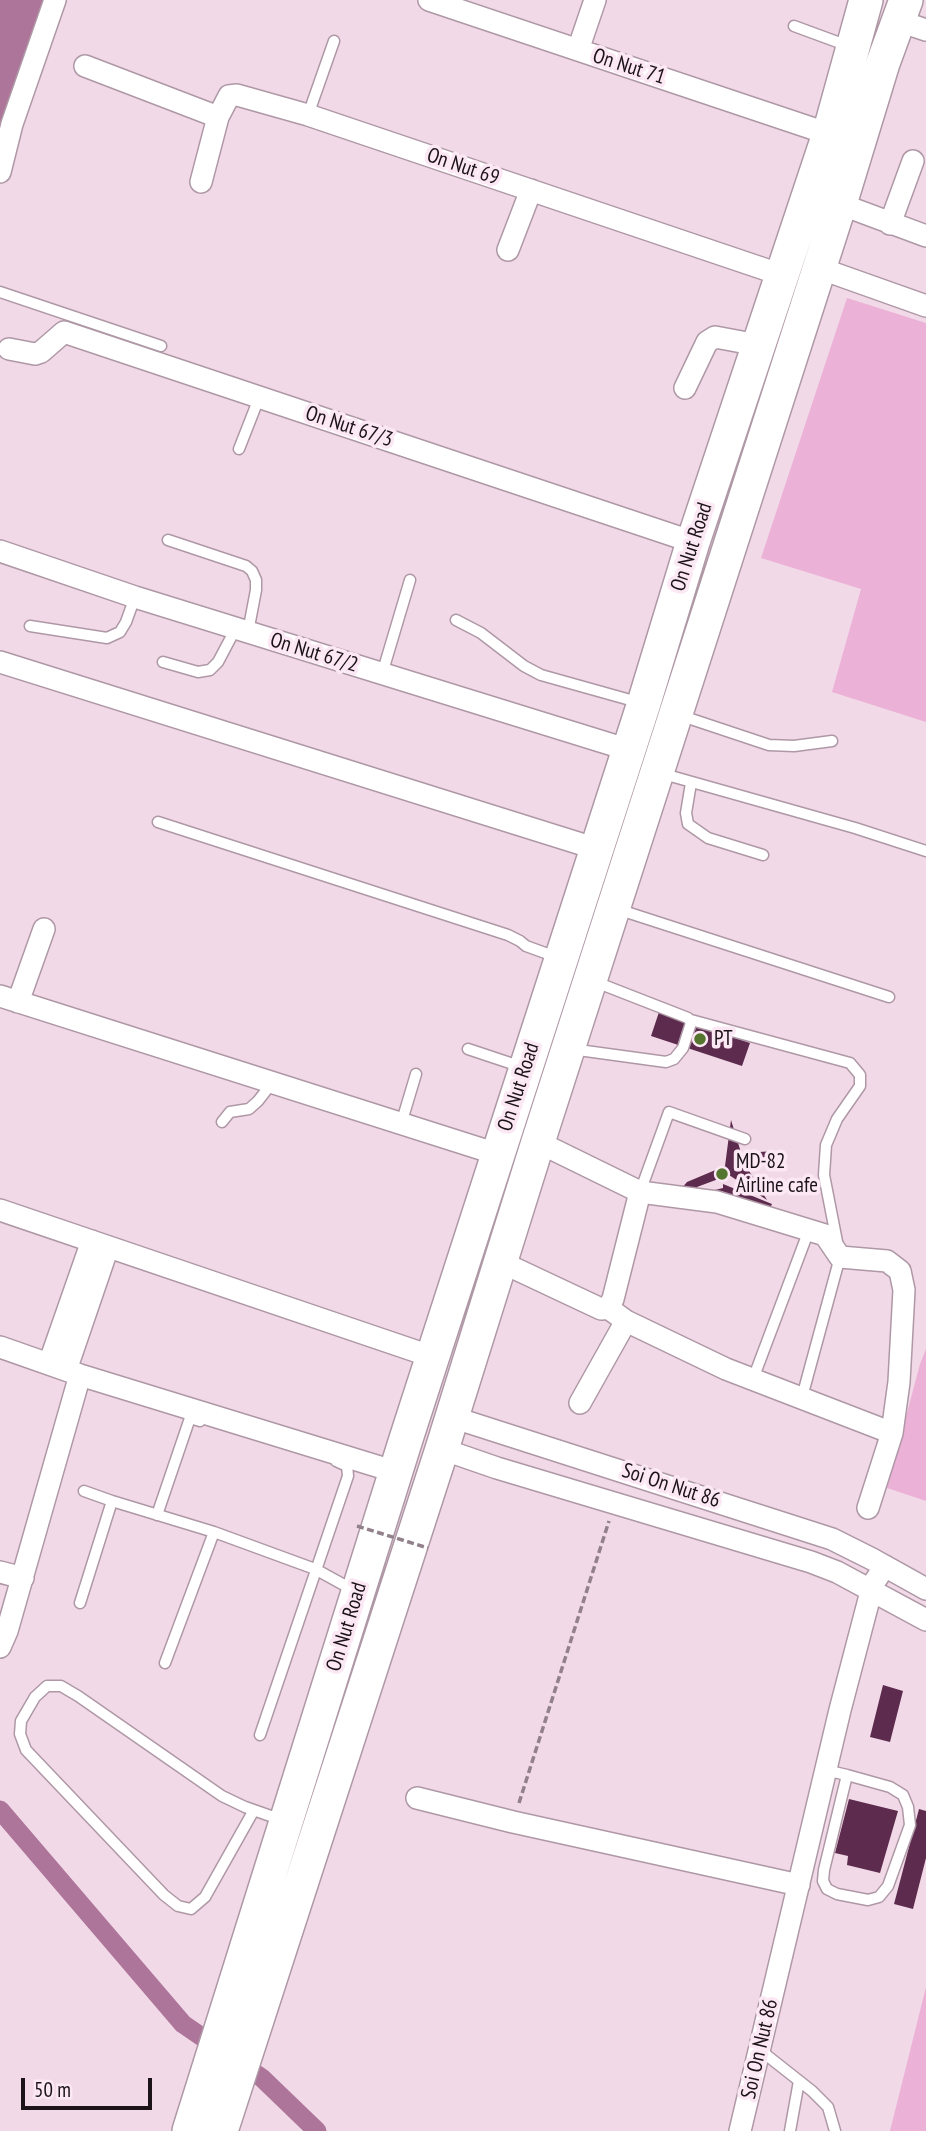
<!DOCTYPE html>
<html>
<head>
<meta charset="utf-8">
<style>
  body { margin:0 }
  #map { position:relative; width:926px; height:2131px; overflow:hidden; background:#f2d9e8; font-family:"PT Sans Narrow",sans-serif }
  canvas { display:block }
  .scale { position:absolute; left:21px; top:2078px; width:131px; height:32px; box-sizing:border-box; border:4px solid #1c1319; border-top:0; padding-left:9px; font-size:21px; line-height:24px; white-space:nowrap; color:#1c1319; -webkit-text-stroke:5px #fce8f4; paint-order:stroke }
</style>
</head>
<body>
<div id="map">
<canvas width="926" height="2131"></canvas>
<div class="scale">50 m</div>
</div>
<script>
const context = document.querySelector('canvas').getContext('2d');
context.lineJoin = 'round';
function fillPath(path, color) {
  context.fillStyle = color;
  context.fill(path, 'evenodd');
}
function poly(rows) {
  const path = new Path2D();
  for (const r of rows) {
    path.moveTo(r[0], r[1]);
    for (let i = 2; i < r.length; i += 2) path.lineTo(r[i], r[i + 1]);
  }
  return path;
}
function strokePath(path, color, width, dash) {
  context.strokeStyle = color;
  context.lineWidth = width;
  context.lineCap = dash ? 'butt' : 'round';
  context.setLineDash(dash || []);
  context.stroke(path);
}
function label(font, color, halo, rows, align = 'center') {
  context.font = font + ' "PT Sans Narrow",sans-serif';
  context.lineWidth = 7;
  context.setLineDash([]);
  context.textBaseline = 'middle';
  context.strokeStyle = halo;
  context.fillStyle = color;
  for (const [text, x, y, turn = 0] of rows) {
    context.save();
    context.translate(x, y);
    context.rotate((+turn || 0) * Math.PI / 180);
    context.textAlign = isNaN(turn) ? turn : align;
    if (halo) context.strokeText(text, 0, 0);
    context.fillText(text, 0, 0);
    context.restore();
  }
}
fillPath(poly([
  [847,298,926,323,926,722,832,692,861,589,761,558],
  [926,1349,926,1501,887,1488,920,1364],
  [926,1987,926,2131,890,2131]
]), '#ebb1d6');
fillPath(poly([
  [0,0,49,0,0,138]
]), '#ac7599');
strokePath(poly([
  [0,1810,183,2024,262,2078,317,2131]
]), '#ac7599', 19);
fillPath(poly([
  [659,1012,750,1043,742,1066,651,1036],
  [731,1120,743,1159,760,1152,774,1151,762,1159,746,1166,767,1200,729,1175,697,1187,697,1189,707,1192,723,1188,723,1184,772,1204,765,1219,722,1208,723,1191,707,1197,681,1189,687,1182,725,1166],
  [883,1685,903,1691,890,1742,870,1737],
  [849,1799,898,1811,880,1873,847,1865,848,1856,835,1853],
  [919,1809,926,1811,926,1858,913,1909,894,1904]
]), '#5c2b4d');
const service = poly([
  [794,26,851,47],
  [308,115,334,41],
  [0,292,161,346],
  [239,449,259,398],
  [168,540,246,566,252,571,256,580,256,590,248,632],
  [456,620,481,633,524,666,541,675,641,703],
  [30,626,107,638,120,632,126,622,135,597],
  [163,662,198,672,210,670,218,662,236,628],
  [382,674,410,580],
  [679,715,769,745,794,746,832,741],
  [660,773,855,828,926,851],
  [691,783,686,813,688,824,708,838,763,855],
  [158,822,508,935,520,941,526,946,559,958],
  [617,909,889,997],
  [691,1020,850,1063,860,1075,860,1086,837,1119,826,1145,824,1175,840,1257,802,1397],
  [468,1049,522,1067],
  [571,1049,666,1062,674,1059,683,1048,691,1023,688,1018,593,981],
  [222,1122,230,1112,249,1109,258,1101,272,1083],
  [401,1124,416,1074],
  [640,1192,669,1112,745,1139],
  [753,1379,809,1230],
  [84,1491,112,1501,214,1532,315,1569,355,1591],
  [157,1515,190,1418,200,1421],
  [80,1603,112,1501],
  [165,1663,214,1532],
  [260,1735,348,1476,347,1466,336,1461],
  [825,1770,847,1775,890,1787,903,1795,908,1807,910,1825,888,1886,879,1897,868,1900,837,1894,827,1889,823,1881,824,1870,847,1775],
  [254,1810,205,1897,191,1909,178,1906,164,1895,26,1750,20,1734,21,1721,35,1697,47,1686,61,1686,78,1696,222,1796,245,1807,282,1820],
  [760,2050,812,2091,828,2107,835,2131],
  [790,2131,799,2081]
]);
const minor = poly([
  [429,0,829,134],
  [899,21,926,30],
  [578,50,595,0],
  [85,66,218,117],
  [0,172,12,124,55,0],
  [201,182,218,117,229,96,237,95,308,115,782,275],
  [840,204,926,236],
  [890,224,913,161],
  [508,250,531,190],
  [819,268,926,306],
  [9,349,35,354,41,352,64,332,693,542],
  [685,388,707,342,715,337,758,345],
  [0,551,135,597,629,750],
  [0,662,597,849],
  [0,996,497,1154],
  [18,1002,44,929],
  [640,1192,717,1202,825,1235,840,1257,887,1261,900,1271,904,1290,899,1382,892,1433,868,1508],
  [0,1210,433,1357],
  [501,1262,601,1309,608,1308,613,1299,640,1192,538,1142],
  [608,1308,626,1321,726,1369,892,1433],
  [0,1347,80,1375,396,1472],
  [49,1364,92,1241],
  [66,1370,108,1247],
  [580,1403,626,1321],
  [452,1417,832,1539,872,1559,926,1589],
  [442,1449,497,1468,811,1562,837,1572,926,1620],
  [0,1572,23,1578],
  [0,1647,7,1631,80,1375],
  [417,1798,513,1822,799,1885],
  [740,2131,840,1710,873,1584,885,1566]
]);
const primary = poly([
  [189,2131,406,1439,644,703,693,542,829,134,866,0],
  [221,2131,442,1449,538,1142,840,204,883,63,906,0]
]);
strokePath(service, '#af98a6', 13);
strokePath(minor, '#af98a6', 24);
strokePath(primary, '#af98a6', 36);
strokePath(poly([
  [519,1803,609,1521]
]), '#92808b', 3.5, [7, 3.5]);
strokePath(service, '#fff', 10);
strokePath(minor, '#fff', 21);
strokePath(primary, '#fff', 33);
strokePath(poly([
  [357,1526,428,1548]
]), '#92808b', 3.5, [7, 3.5]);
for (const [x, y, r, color] of [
  [700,1039,7,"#53752d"],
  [722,1174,7,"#53752d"]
]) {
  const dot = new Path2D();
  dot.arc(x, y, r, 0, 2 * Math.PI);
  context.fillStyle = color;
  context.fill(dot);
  strokePath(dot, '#fce8f4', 2.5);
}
label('21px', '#1c1319', '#fce8f4', [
  ["On Nut 71",629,67,18],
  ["On Nut 69",463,167,19],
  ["On Nut 67/3",349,427,18],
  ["On Nut Road",692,547,-72],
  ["On Nut 67/2",314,653,17],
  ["On Nut Road",519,1087,-72],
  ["Soi On Nut 86",671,1486,18],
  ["On Nut Road",347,1627,-73],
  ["Soi On Nut 86",760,2049,-77]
]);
label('21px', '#1c1319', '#fce8f4', [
  ["PT",714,1039],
  ["MD-82",736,1162],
  ["Airline cafe",736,1186]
], 'left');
</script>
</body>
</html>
